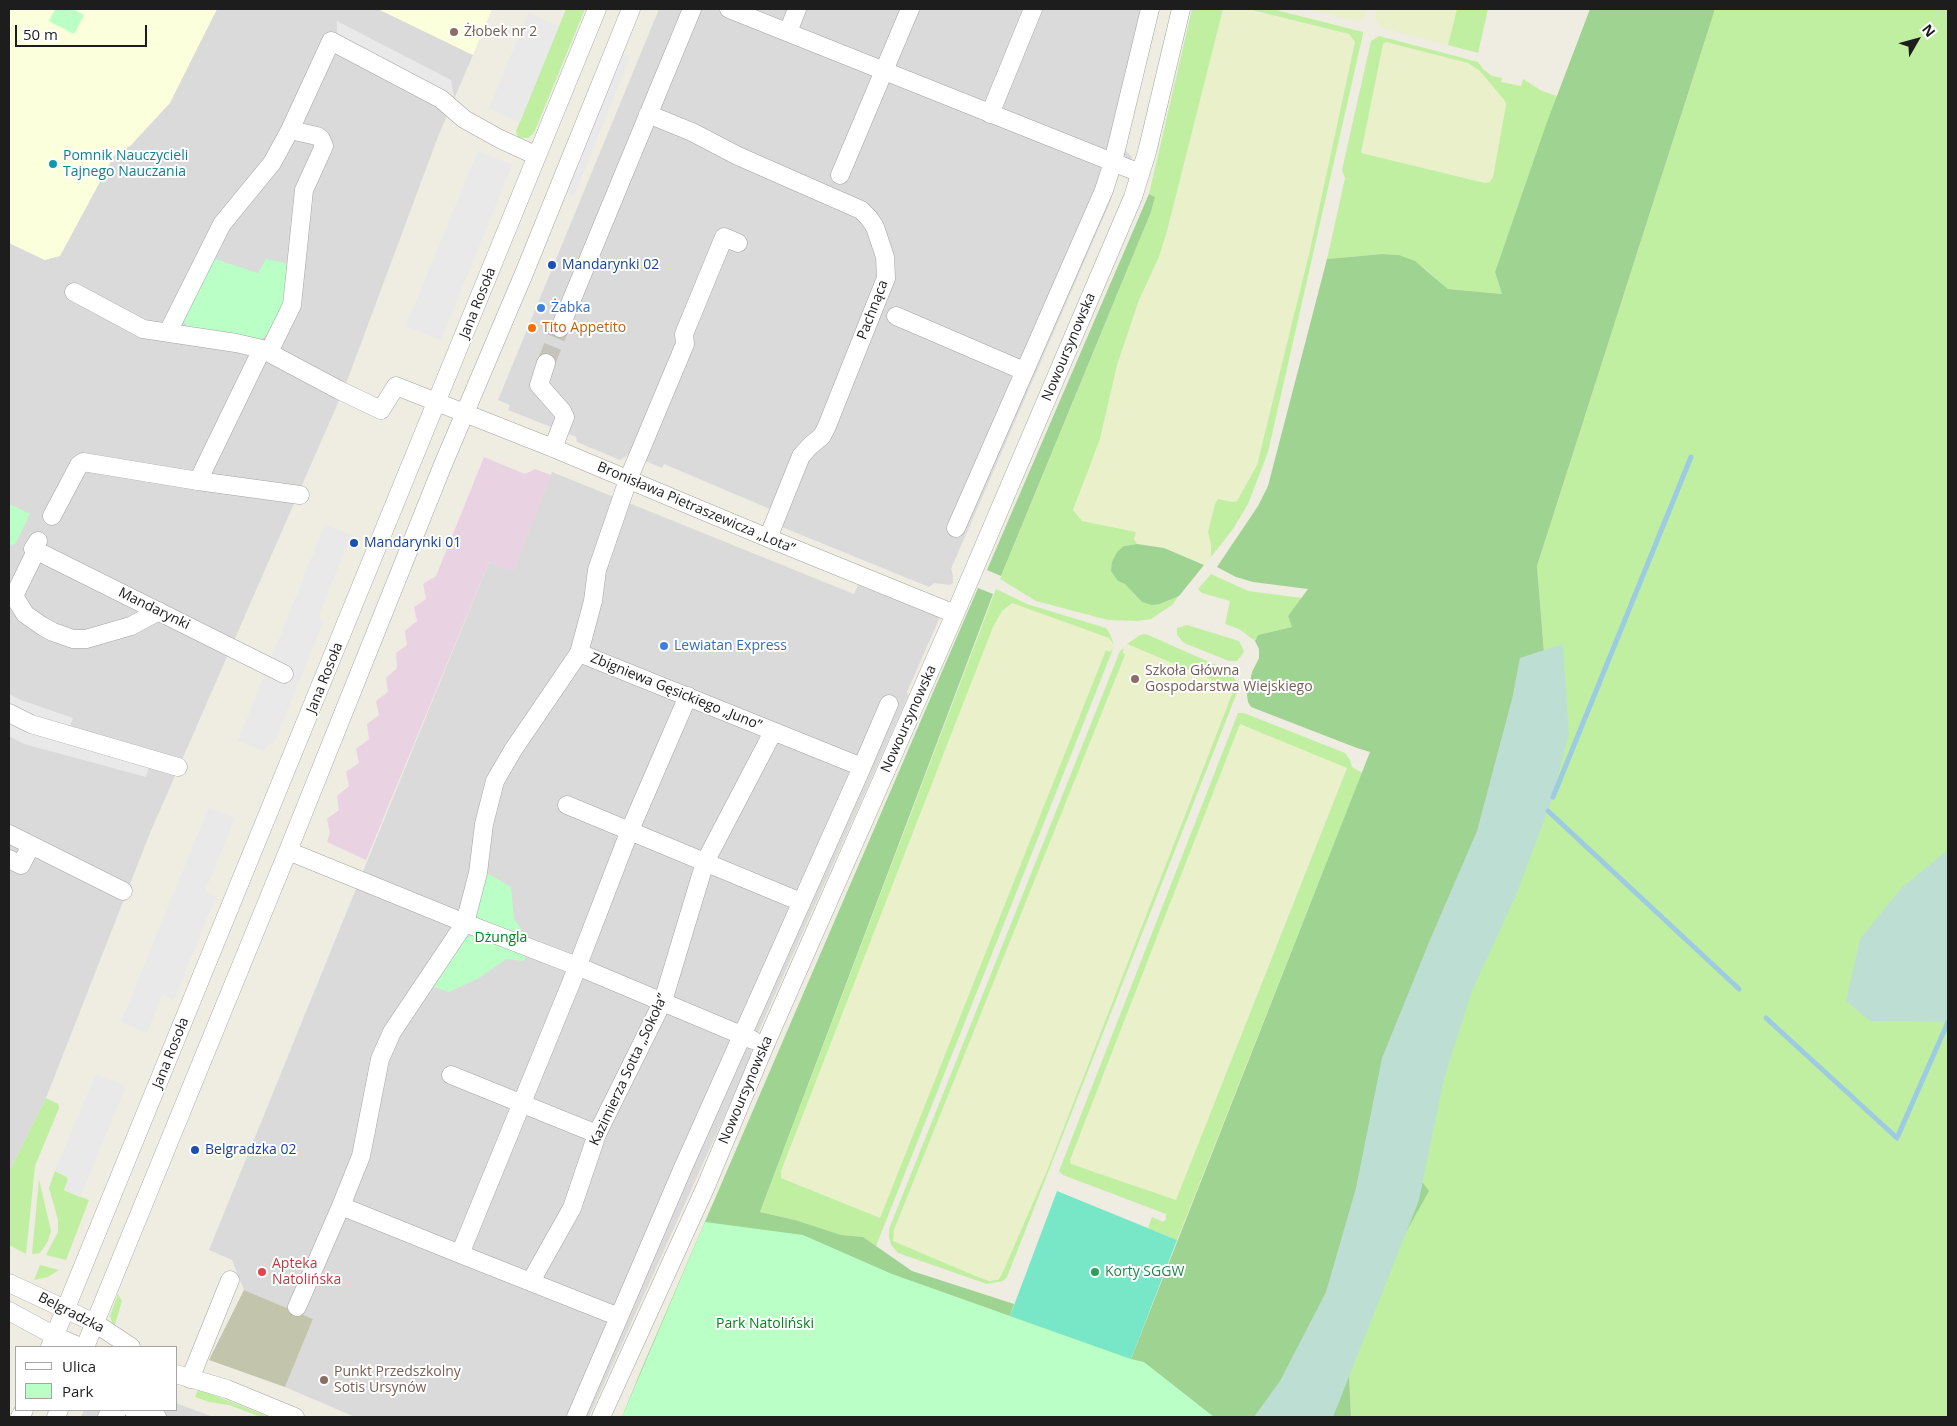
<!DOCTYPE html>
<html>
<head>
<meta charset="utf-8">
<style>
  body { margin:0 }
  #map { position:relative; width:1957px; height:1426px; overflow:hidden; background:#efece1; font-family:"Open Sans",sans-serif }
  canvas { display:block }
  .frame { position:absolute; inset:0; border:10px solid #1d1d1d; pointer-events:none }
  .legend { position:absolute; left:15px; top:1346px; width:162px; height:65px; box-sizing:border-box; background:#fff; border:1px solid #a5a5a5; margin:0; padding:6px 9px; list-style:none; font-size:15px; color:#1d1d1d }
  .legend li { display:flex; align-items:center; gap:10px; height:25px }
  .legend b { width:25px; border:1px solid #a5a5a5 }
  .north { position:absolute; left:1892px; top:15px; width:50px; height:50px; -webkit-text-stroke:4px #fff; paint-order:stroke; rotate:52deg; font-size:14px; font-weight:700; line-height:20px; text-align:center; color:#1d1d1d }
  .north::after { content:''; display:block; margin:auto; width:18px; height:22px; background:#1d1d1d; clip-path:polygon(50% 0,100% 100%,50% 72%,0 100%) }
  .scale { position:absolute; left:15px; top:25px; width:132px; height:22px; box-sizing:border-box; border:2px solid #1d1d1d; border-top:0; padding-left:6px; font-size:15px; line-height:18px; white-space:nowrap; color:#1d1d1d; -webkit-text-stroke:4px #fff; paint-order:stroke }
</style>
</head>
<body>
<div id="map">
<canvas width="1957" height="1426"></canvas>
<div class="frame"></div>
<ul class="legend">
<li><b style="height:6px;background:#fff"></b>Ulica</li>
<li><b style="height:14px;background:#b9ffc6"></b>Park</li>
</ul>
<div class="north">N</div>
<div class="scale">50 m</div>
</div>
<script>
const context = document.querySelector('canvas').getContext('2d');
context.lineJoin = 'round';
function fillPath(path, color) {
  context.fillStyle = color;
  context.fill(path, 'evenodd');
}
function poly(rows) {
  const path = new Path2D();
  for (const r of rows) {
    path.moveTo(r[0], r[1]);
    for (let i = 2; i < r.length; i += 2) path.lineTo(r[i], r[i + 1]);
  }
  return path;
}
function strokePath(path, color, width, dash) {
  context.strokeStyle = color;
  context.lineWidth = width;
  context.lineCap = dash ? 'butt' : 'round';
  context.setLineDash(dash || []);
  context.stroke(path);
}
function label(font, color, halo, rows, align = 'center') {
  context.font = font + ' "Open Sans",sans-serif';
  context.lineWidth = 4;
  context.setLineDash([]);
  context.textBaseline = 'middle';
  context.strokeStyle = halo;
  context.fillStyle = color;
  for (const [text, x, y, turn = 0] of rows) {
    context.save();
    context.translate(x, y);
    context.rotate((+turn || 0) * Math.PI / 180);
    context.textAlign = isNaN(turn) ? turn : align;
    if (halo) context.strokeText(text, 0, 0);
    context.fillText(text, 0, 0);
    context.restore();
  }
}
fillPath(poly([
  [217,9,378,9,473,55,439,134,344,389,150,833,46,1098,9,1172,9,243,45,260,115,154,132,145,204,34],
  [659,9,1158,9,1125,150,1132,157,1126,175,1120,174,1117,176,1111,200,951,569,953,575,953,583,950,585,934,583,929,587,782,527,781,522,770,509,664,464,662,468,629,454,620,460,577,442,576,437,508,410,510,405,498,400],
  [552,472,854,594,858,585,940,617,907,692,908,696,752,1046,750,1059,589,1417,355,1417,285,1387,313,1319,244,1290,232,1260,209,1250,489,562,513,571],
  [176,1403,213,1417,81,1417,84,1410,176,1410]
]), '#dbdada');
fillPath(poly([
  [484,457,525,474,535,469,551,475,513,572,489,562,366,860,327,842,330,833,327,819,339,810,337,796,349,786,346,772,359,763,356,749,369,739,367,724,379,715,376,701,388,692,386,678,397,668,396,653,407,645,405,631,417,621,414,607,426,599,423,584,436,576]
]), '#e9d3e3');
fillPath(poly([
  [9,9,217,9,170,103,131,145,115,154,60,256,45,260,9,243],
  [378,9,492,9,473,55]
]), '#fbffdb');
fillPath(poly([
  [244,1290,313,1319,285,1387,209,1360]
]), '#c2c4ac');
fillPath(poly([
  [1223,9,1248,9,1349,34,1355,42,1310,250,1257,465,1237,501,1232,502,1218,499,1215,504,1208,532,1211,544,1211,557,1204,565,1164,548,1137,544,1134,539,1135,532,1082,521,1073,510,1100,439,1117,365,1139,300,1159,257,1167,231],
  [1306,9,1367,9,1365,18,1357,21],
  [1377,9,1457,9,1448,45,1380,27,1375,17],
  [1386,42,1468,63,1480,71,1505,101,1506,105,1493,177,1490,182,1485,183,1361,153,1383,44],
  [1012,602,1109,638,1114,645,1113,649,1110,652,1106,651,880,1219,781,1178,781,1171,993,627,1002,611],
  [1127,644,1234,688,1048,1168,1002,1274,998,1280,989,1281,893,1242,892,1237],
  [1240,724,1347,767,1176,1200,1071,1164,1070,1160]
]), '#eaf0ca');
fillPath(poly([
  [566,9,585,9,534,133,528,138,518,138,516,131],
  [1192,9,1223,9,1167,231,1159,257,1139,300,1117,365,1100,439,1073,510,1082,521,1136,532,1134,539,1137,544,1124,546,1118,581,1125,584,1142,602,1160,604,1179,596,1172,605,1151,619,1137,621,1108,620,1036,601,1000,579,1151,212,1155,197,1149,194],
  [1248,9,1272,9,1363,32,1363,34,1268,452,1248,504,1233,529,1211,557,1211,544,1208,532,1215,504,1218,499,1232,502,1237,501,1257,465,1310,250,1355,42,1349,34],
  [1457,9,1488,9,1478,53,1448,45],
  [1715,9,1948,9,1948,1417,1351,1417,1348,1352,1397,1149,1548,702,1537,566],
  [1379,36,1478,62,1484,70,1492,76,1502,78,1501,82,1521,86,1523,79,1542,91,1557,96,1495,272,1502,294,1448,289,1424,268,1399,255,1382,254,1327,259,1345,178,1342,170,1371,41],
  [1386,42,1468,63,1480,71,1505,101,1506,105,1493,177,1490,182,1485,183,1361,153,1383,44],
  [1211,574,1248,591,1302,598,1288,616,1292,627,1258,635,1255,641,1239,629,1225,624,1230,601,1202,593,1198,589],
  [996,589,1027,604,1106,628,1110,634,1114,645,1109,638,1012,603,1002,611,993,627,781,1171,781,1178,880,1218,1106,650,1110,652,1113,649,876,1246,863,1237,840,1235,795,1220,760,1212],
  [1187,625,1239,641,1244,651,1242,655,1237,661,1229,661,1184,643,1177,635,1177,628],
  [1146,634,1225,669,1237,681,1238,690,1007,1277,1003,1281,987,1284,898,1253,891,1245,889,1237,889,1229,1120,651,1124,648,1123,652,1125,655,894,1230,893,1241,978,1277,989,1281,998,1280,1002,1274,1048,1168,1234,689,1127,644,1140,635],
  [1238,713,1244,713,1345,753,1350,760,1352,767,1362,773,1177,1240,1148,1228,1152,1217,1163,1222,1166,1219,1166,1214,1063,1175,1059,1171],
  [1240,724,1347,768,1176,1200,1071,1164,1070,1160],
  [46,1098,58,1104,59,1108,35,1166,26,1254,9,1245,9,1172],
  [55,1171,67,1177,68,1180,64,1190,89,1200,66,1260,46,1255,58,1232,58,1220,49,1188],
  [39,1179,51,1231,48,1241,40,1253,32,1254],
  [40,1265,59,1270,48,1277,34,1280],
  [118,1294,122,1301,114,1328,110,1316],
  [198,1389,201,1390,269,1417,261,1417,229,1405,209,1402,195,1397]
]), '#c0efa2');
fillPath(poly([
  [1590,9,1715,9,1537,566,1548,702,1397,1149,1429,1191,1387,1266,1348,1351,1351,1417,622,1417,642,1368,978,588,993,594,760,1212,795,1220,841,1235,863,1237,912,1271,1014,1304,1010,1316,1131,1359,1370,752,1357,748,1251,707,1248,702,1247,695,1252,672,1259,658,1259,649,1255,641,1258,635,1292,627,1288,616,1308,589,1253,582,1236,577,1217,567,1258,506,1268,486,1327,259,1382,254,1399,255,1415,261,1448,289,1502,294,1495,272,1547,122],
  [1149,194,1155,197,1151,212,1001,576,987,570],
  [1137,544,1164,548,1204,565,1179,596,1160,604,1152,605,1142,602,1125,584,1118,581,1111,571,1112,562,1117,552,1124,546]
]), '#9ed392');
fillPath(poly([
  [1563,644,1569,733,1553,797,1517,893,1472,991,1444,1079,1419,1200,1333,1417,1254,1417,1280,1381,1326,1292,1356,1188,1382,1058,1432,935,1477,831,1512,699,1520,658],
  [1948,850,1948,1022,1870,1021,1846,1001,1860,939,1902,887]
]), '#bddfd3');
fillPath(poly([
  [55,9,73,9,84,15,74,34,49,21],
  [212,258,258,273,266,259,290,264,285,308,270,332,261,339,189,328,183,320],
  [9,504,30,514,15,544,9,545],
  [485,872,511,887,514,919,530,942,524,961,506,959,479,978,449,992,431,986,461,943,473,934,477,919,475,910],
  [705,1222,803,1235,892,1274,1131,1359,1144,1362,1214,1417,622,1417]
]), '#b9ffc6');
fillPath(poly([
  [1057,1191,1177,1240,1131,1359,1010,1316]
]), '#77e7c7');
fillPath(poly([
  [528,13,559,26,520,122,489,109],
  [337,21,451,80,454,97,337,36],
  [623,55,630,57,574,196,567,193],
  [478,151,512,165,441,340,406,326],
  [325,524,351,535,319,615,323,622,274,743,267,746,264,751,238,741],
  [9,694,21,700,73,718,70,726,19,712,9,706],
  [9,722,150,764,146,777,24,744,9,736],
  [209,807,235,818,205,891,216,896,174,1000,162,995,147,1033,121,1022],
  [96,1074,126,1086,80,1197,64,1190,68,1180,67,1177,55,1171]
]), '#e9e9e9');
strokePath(poly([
  [1553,797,1691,457],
  [1548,811,1739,989],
  [1766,1018,1897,1138,1948,1022]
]), '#9dcbe1', 5);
strokePath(poly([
  [546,363,560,328]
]), '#c5c3ba', 18, [18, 9]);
const minor = poly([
  [729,9,1140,173],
  [788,32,797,9],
  [648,114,692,132,738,156,861,210,869,218,875,227,885,257,886,278,827,426,822,436,810,446,801,456,768,538],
  [990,114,1033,9],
  [840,175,910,9],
  [74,292,143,329,236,343,262,349,339,390,381,410,396,386,553,448,768,538,955,614],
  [896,316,1024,371],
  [560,328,692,9],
  [168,332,222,224,272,163,290,130,331,41,441,99,464,119,500,139,537,156],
  [269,352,292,305,304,190,324,146,321,139,317,136,290,130],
  [546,363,539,385,562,411,565,417,553,448],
  [198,481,262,349],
  [52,516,79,465,83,462,198,481,300,495],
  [956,528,1104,190,1113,162,1150,9],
  [38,541,33,549,284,674],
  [36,551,14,596,25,614,42,626,53,632,73,639,86,639,131,626,159,611],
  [9,713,31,724,178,767],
  [862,767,889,704],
  [567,805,801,902],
  [9,834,123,891],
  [288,851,465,923,577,966,753,1040],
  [9,859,21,865,31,845],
  [451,1075,597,1134],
  [341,1206,460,1254,571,983,630,830,688,696],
  [460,1254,619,1317,682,1170,862,767,579,653],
  [531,1281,572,1208,597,1134,663,1001,705,862,773,732],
  [9,1283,95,1323,131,1347],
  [297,1307,341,1206,361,1156,380,1059,392,1032,465,923,478,873,484,824,495,781,513,750,579,653,593,601,597,570,628,480,685,344,684,334,724,237,738,243],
  [9,1311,55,1336,80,1347],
  [50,1347,597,9],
  [85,1347,288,851,442,467,525,271,631,9],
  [176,1374,227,1389,295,1417],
  [190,1379,230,1280],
  [133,1410,157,1417],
  [20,1417,24,1410],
  [56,1417,59,1410],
  [107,1417,110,1413,118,1410],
  [576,1417,619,1317],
  [601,1417,706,1186,765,1045,955,614,1133,197,1147,152,1181,9]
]);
strokePath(minor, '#a4a4a4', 19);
strokePath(minor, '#fff', 18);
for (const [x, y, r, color] of [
  [454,32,5,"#8d6e63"],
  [53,164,5,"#0f9aa8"],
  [552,265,5,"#1a4fb4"],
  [541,308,5,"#3f7fe0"],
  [532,328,5,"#e8710a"],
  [354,543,5,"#1a4fb4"],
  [664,646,5,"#3f7fe0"],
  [1135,679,5,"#8d6e63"],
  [195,1150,5,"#1a4fb4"],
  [262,1272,5,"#e0444e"],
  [1095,1272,5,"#2e9e5b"],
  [324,1380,5,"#8d6e63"]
]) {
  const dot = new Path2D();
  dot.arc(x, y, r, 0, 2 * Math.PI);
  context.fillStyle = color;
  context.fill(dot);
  strokePath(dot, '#fff', 2);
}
label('14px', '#785e54', '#fff', [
  ["Żłobek nr 2",464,32],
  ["Szkoła Główna",1145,671],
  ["Gospodarstwa Wiejskiego",1145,687],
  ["Punkt Przedszkolny",334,1372],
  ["Sotis Ursynów",334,1388]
], 'left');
label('14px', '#0d838f', '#fff', [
  ["Pomnik Nauczycieli",63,156],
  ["Tajnego Nauczania",63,172]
], 'left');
label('14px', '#164399', '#fff', [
  ["Mandarynki 02",562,265],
  ["Mandarynki 01",364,543],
  ["Belgradzka 02",205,1150]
], 'left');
label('14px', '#1d1d1d', '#fff', [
  ["Jana Rosoła",478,303,-68],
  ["Pachnąca",873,310,-69],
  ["Nowoursynowska",1069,347,-67],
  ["Bronisława Pietraszewicza „Lota”",696,508,23],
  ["Mandarynki",154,609,26],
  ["Jana Rosoła",325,678,-68],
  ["Zbigniewa Gęsickiego „Juno”",676,692,22],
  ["Nowoursynowska",909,719,-66],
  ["Jana Rosoła",171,1053,-68],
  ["Kazimierza Sotta „Sokoła”",629,1070,-65],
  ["Nowoursynowska",746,1090,-67],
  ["Belgradzka",71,1313,27]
]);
label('14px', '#366cbe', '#fff', [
  ["Żabka",551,308],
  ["Lewiatan Express",674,646]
], 'left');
label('14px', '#c56008', '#fff', [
  ["Tito Appetito",542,328]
], 'left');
label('14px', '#018519', '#fff', [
  ["Dżungla",501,938],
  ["Park Natoliński",765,1324]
]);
label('14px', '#be3a42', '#fff', [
  ["Apteka",272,1264],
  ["Natolińska",272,1280]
], 'left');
label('14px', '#27864d', '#fff', [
  ["Korty SGGW",1105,1272]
], 'left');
</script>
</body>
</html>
